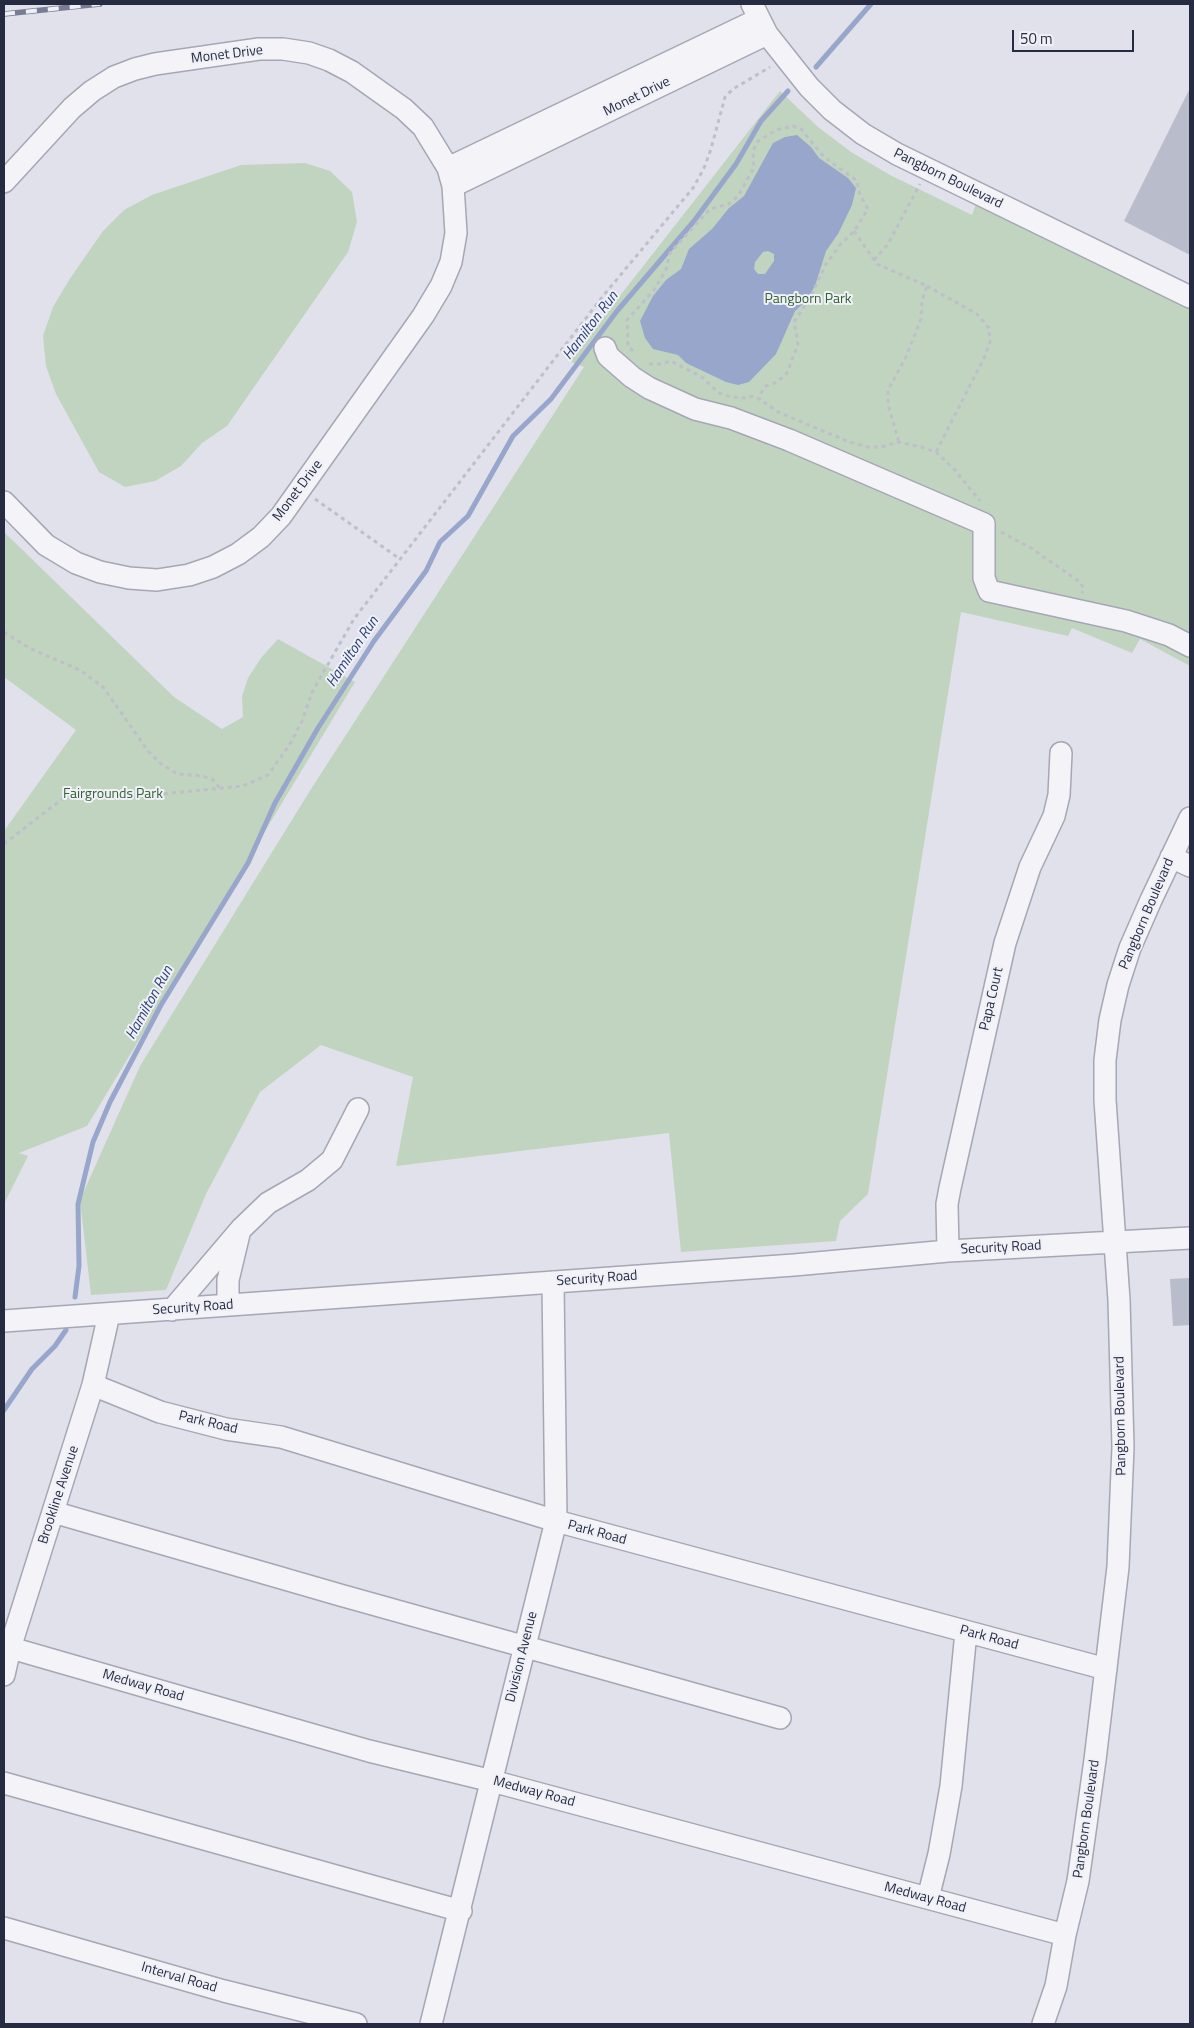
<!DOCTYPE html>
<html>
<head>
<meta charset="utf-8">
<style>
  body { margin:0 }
  #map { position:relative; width:1194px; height:2028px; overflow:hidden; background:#e0e1ea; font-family:"Titillium Web",sans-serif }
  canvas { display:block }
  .frame { position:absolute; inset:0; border:5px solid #272b42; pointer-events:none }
  .scale { position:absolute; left:1012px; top:30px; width:122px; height:22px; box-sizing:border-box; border:2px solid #272b42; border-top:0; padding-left:6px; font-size:15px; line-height:18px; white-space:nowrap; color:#272b42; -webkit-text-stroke:4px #eff1f7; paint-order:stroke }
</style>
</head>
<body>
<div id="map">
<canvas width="1194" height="2028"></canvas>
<div class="frame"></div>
<div class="scale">50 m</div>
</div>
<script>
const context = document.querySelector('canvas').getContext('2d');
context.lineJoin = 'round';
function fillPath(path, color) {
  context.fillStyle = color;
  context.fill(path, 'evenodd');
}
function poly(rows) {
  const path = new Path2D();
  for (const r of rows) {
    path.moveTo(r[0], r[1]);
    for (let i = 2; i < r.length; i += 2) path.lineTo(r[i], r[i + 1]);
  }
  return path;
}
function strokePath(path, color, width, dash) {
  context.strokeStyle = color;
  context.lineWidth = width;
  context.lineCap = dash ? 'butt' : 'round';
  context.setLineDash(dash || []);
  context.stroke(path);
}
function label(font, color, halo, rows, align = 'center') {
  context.font = font + ' "Titillium Web",sans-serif';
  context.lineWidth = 4;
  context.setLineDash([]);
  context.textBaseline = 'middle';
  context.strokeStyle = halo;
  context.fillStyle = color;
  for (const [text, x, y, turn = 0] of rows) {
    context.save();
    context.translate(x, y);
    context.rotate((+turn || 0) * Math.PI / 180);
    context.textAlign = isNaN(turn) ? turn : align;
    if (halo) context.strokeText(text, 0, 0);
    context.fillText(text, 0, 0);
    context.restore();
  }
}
fillPath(poly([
  [780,91,818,127,851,152,890,175,972,215,977,201,1032,232,1190,308,1190,666,1140,639,1132,653,1072,628,1068,636,961,612,868,1194,840,1221,836,1241,681,1252,669,1133,396,1166,413,1077,321,1045,260,1092,206,1194,166,1290,91,1295,80,1200,140,1066,311,789,584,367,569,361],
  [305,163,330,171,352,192,357,222,348,252,227,426,202,443,181,466,155,481,125,487,99,472,56,394,46,366,43,336,53,307,69,280,103,231,124,210,152,195,241,165],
  [4,532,174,697,222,729,243,717,242,696,248,678,261,658,278,639,355,682,87,1126,19,1153,28,1156,4,1204,4,831,76,730,4,677]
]), '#c1d4c0');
fillPath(poly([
  [797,135,811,147,819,158,848,178,856,188,852,205,838,234,826,251,815,286,806,301,795,311,776,354,749,382,738,385,726,382,686,363,678,355,653,349,645,338,640,321,653,296,666,280,681,269,689,249,712,229,729,208,744,196,773,143,785,137],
  [768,251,774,254,774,261,765,274,758,274,754,269,755,262,763,252]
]), '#98a6cc');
strokePath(poly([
  [816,67,871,4],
  [75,1297,79,1266,78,1204,93,1142,110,1102,161,1005,248,863,275,803,318,728,374,641,426,571,440,542,468,516,513,436,551,399,617,311,694,221,736,164,761,121,788,91],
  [4,1410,32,1369,55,1346,66,1330]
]), '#98a6cc', 5);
fillPath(poly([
  [1190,88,1190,255,1124,221],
  [1190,1278,1190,1325,1173,1326,1170,1279]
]), '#b9bcca');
const minor = poly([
  [752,4,767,34,809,87,832,110,863,134,897,154,1190,297],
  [448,168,759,19],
  [4,182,72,108,92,91,114,77,135,69,155,64,259,49,283,49,309,53,329,60,352,72,404,109,423,127,448,168,453,186,456,233,451,262,441,286,423,316,281,516,261,537,238,554,213,567,189,575,157,580,129,578,100,572,76,563,46,545,4,502],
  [453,186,767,34],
  [605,348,608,356,632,377,649,388,695,409,731,418,789,440,984,524,984,578,989,591,1126,621,1169,635,1190,646],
  [1171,857,1190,866],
  [948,1251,947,1204,950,1188,1005,943,1030,867,1054,816,1059,795,1061,753],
  [228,1305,228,1280,239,1234],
  [172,1310,241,1229,268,1203,308,1180,332,1160,358,1109],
  [4,1321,794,1265,948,1251,1190,1238],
  [93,1385,160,1412,226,1429,281,1437,556,1521,1106,1669],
  [53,1512,340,1595,780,1718],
  [4,1646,369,1751,492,1781,1065,1935],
  [4,1675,10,1648,93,1385,109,1314],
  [4,1783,461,1911],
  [928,1898,939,1854,951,1786,966,1632],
  [4,1928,224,1991,356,2024],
  [431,2024,556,1521,553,1282],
  [1043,2024,1056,1986,1065,1935,1078,1881,1095,1760,1118,1567,1123,1447,1119,1300,1105,1100,1105,1060,1110,1020,1118,985,1130,948,1151,900,1190,818]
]);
strokePath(minor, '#a5a7b4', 24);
strokePath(poly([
  [854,231,877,264,927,286,922,300,921,319,906,357,888,390,888,405,899,442],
  [874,260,888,244,920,184],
  [927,286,977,314,989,328,990,342,985,356,936,452],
  [579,328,591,337],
  [633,351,628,346,627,320,654,290,666,270,670,253,710,209,729,204,738,196,754,167,753,151,757,142,776,130,793,126,801,129,824,157,857,181,860,195,868,209,854,231,840,245,826,264,812,294,794,322,798,344,787,373,777,382,766,386,761,393,760,399],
  [649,364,661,364,671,361,702,377,719,393,731,397,744,398,755,396,778,412,847,441,868,447,881,447,899,442,921,447,936,452,954,469,980,501],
  [315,499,400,559],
  [1001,532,1031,548,1080,582,1084,589,1082,593],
  [4,632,31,649,80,670,103,687,148,751,160,763,177,774,202,776,212,779,220,788],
  [4,844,62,799,76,796,121,798,243,786,268,775,290,744,302,721,312,692,354,619,603,296,693,188,704,168,711,149,725,97,733,89,770,67]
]), '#bebfc9', 3, [4, 4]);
strokePath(minor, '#f3f3f8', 21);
const rail = poly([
  [4,14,100,4]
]);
strokePath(rail, '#787d95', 5.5);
strokePath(rail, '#eff1f7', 4, [11]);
label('14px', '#272b42', '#eff1f7', [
  ["Monet Drive",227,55,-7],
  ["Monet Drive",637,97,-26],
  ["Pangborn Boulevard",948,179,26],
  ["Monet Drive",298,491,-53],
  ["Pangborn Boulevard",1147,914,-67],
  ["Papa Court",992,999,-77],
  ["Security Road",1001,1248,-3],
  ["Security Road",597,1279,-4],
  ["Security Road",193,1308,-4],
  ["Pangborn Boulevard",1121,1416,-91],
  ["Park Road",208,1423,13],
  ["Brookline Avenue",59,1495,-72],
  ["Park Road",597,1533,15],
  ["Park Road",989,1638,15],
  ["Division Avenue",522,1657,-76],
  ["Medway Road",143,1686,16],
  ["Medway Road",534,1792,15],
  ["Pangborn Boulevard",1087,1819,-82],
  ["Medway Road",925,1898,15],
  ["Interval Road",179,1978,16]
]);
label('14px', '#335f34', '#eff1f7', [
  ["Pangborn Park",808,300],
  ["Fairgrounds Park",113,795]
]);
label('italic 15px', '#2e4079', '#eff1f7', [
  ["Hamilton Run",591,326,-53],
  ["Hamilton Run",353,652,-56],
  ["Hamilton Run",150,1003,-61]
]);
</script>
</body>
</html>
